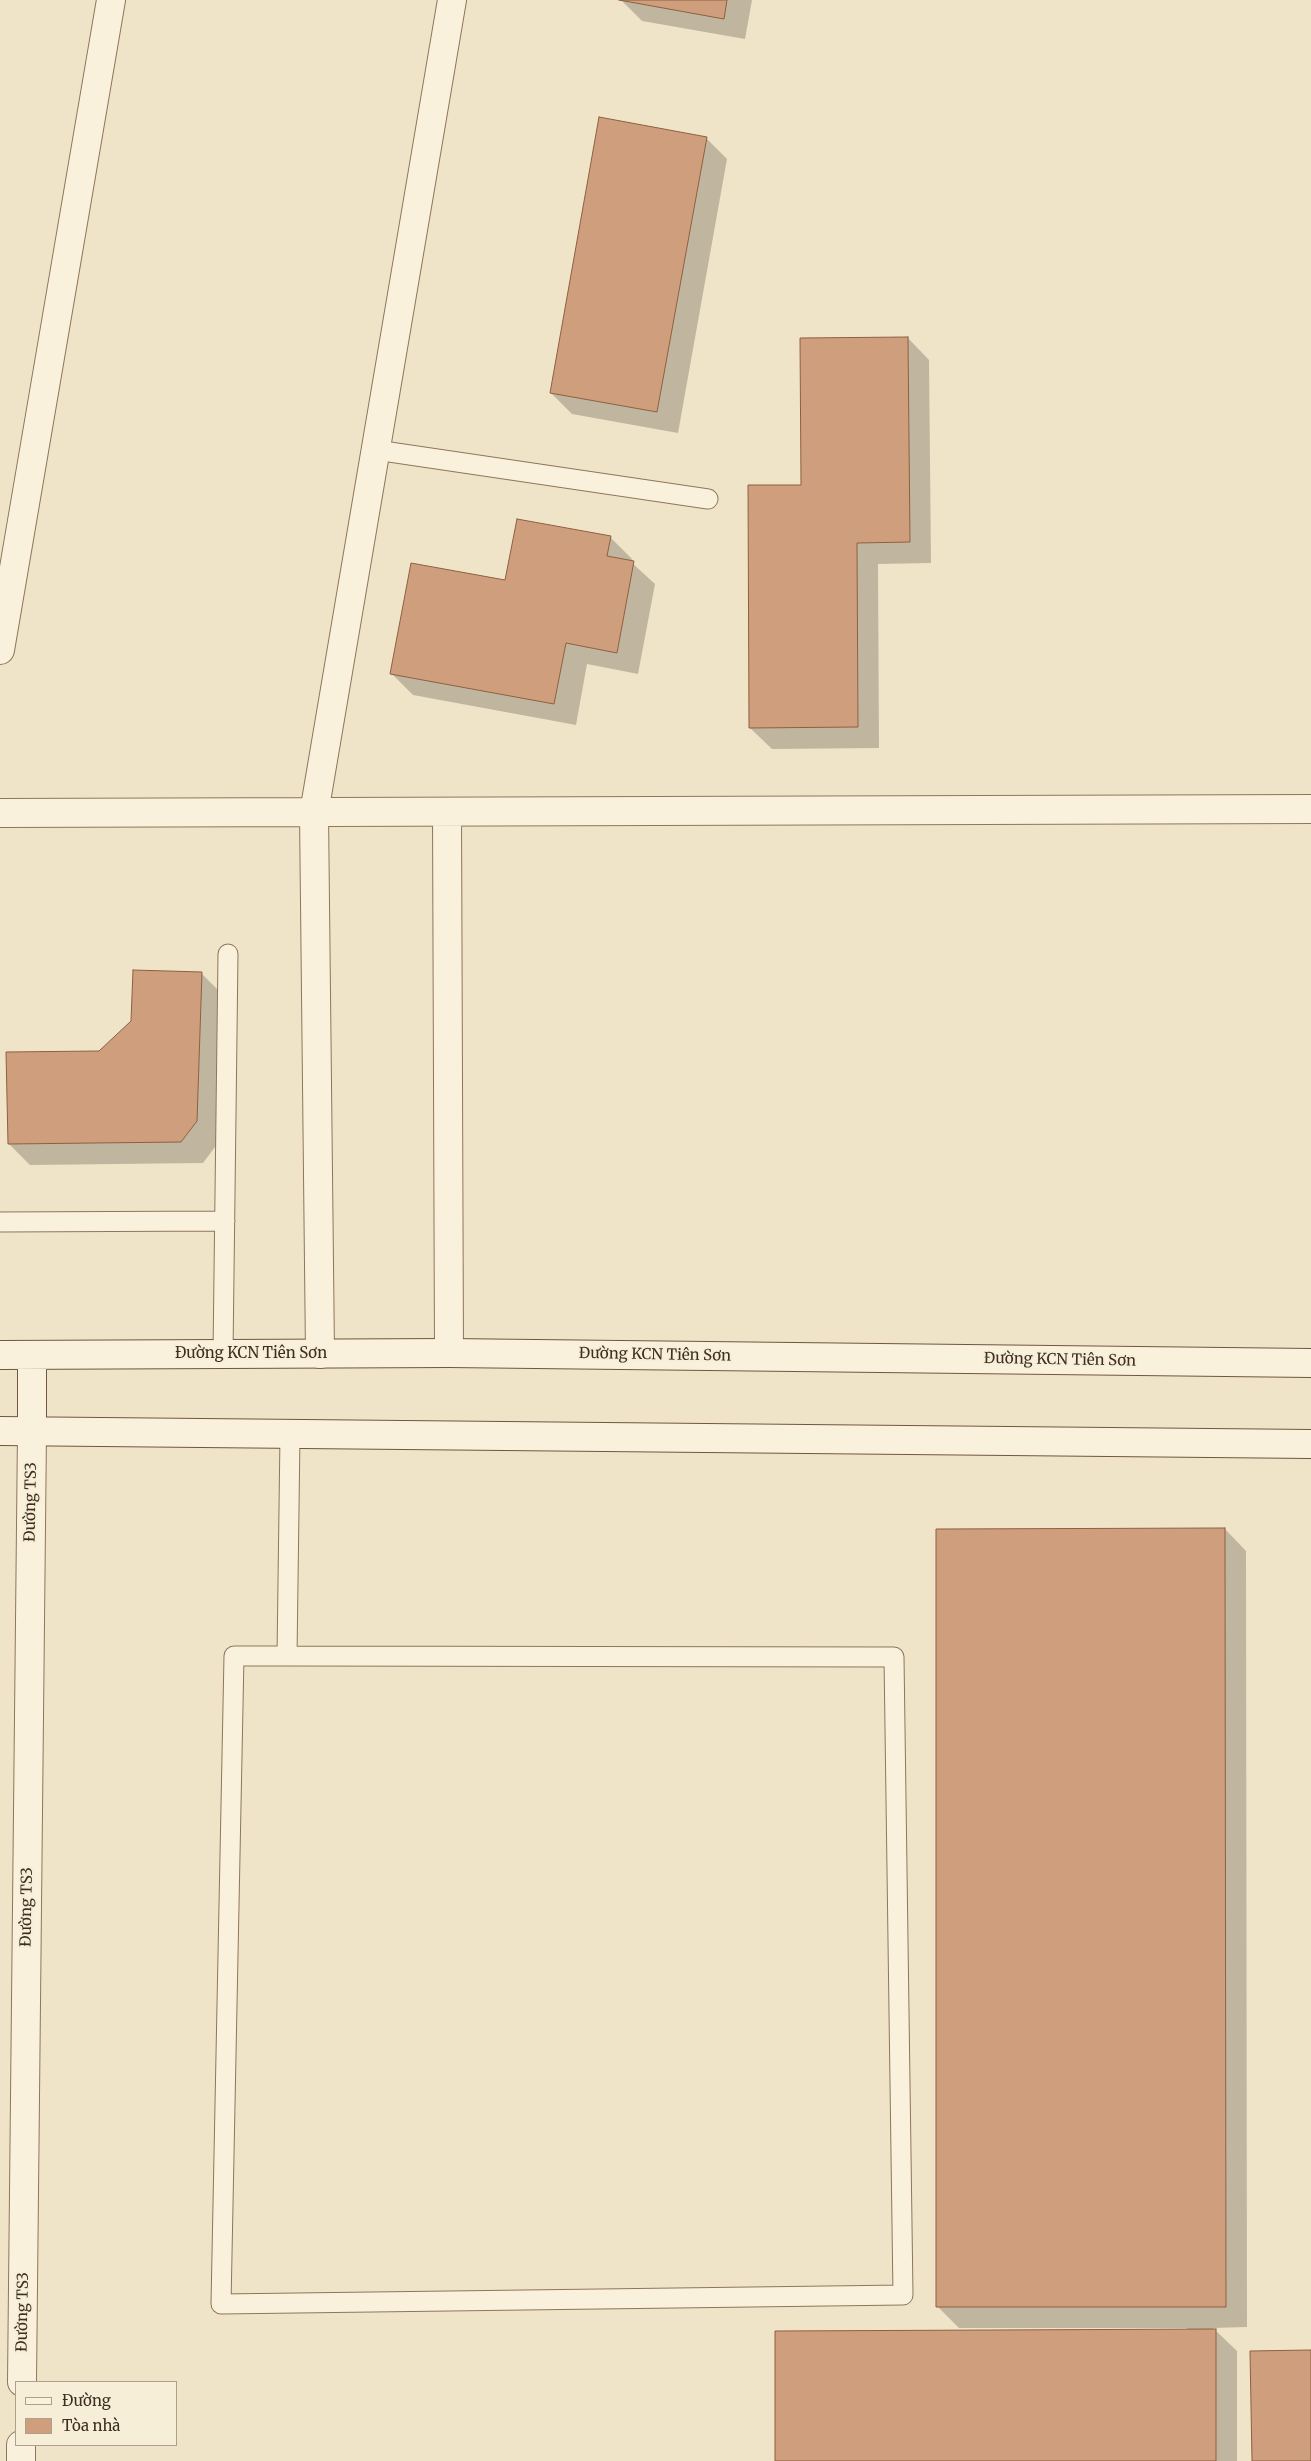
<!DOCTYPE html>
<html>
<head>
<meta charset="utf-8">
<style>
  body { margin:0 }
  #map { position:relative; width:1311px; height:2461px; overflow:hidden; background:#f0e4c8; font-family:Merriweather,serif }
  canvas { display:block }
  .legend { position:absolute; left:15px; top:2381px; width:162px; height:65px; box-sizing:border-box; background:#f7eed8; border:1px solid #ada18e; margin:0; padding:6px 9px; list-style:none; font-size:15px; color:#3d2e20 }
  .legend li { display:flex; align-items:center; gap:10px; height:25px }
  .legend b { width:25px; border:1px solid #ada18e }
</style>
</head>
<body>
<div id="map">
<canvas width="1311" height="2461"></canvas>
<ul class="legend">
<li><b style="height:6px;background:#faf1dc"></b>Đường</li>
<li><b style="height:14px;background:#cf9f7d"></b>Tòa nhà</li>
</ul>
</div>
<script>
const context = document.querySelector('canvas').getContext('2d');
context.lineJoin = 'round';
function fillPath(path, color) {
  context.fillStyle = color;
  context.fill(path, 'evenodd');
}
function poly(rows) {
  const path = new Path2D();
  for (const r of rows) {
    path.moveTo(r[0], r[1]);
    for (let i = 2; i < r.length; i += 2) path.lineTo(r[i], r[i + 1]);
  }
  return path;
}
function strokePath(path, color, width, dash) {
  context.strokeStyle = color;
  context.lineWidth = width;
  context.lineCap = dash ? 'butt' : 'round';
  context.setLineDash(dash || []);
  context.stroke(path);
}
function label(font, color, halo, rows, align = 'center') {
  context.font = font + ' Merriweather,serif';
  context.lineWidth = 4;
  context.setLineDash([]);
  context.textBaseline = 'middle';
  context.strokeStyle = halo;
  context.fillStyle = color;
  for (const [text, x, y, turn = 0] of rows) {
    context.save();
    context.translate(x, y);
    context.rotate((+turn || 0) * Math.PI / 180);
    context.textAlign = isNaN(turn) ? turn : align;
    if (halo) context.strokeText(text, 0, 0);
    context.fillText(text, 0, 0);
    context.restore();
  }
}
fillPath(poly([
  [621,0,752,0,745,39,642,21],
  [706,138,727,159,678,433,572,414,551,393],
  [908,338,929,360,931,563,878,564,879,748,772,749,750,728,802,486],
  [610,537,632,559,631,562,655,584,638,674,587,664,576,725,413,695,392,674,506,582],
  [201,973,223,995,218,1143,203,1163,30,1165,9,1144,99,1052],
  [1225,1529,1246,1551,1247,2327,1213,2328,1237,2351,1237,2461,777,2461,1187,2330,1187,2328,959,2328,938,2307]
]), '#0003');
const building = poly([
  [619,0,727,0,724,19,619,0],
  [599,117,707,137,657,412,550,393,599,117],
  [908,337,910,542,857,543,858,727,749,728,748,485,801,485,800,338,908,337],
  [517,519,611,536,607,556,634,561,617,653,566,643,554,704,390,674,411,563,505,580,517,519],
  [133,970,202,972,197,1121,181,1142,8,1144,6,1052,99,1051,131,1021,133,970],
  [1225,1528,1226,2307,936,2307,936,1529,1225,1528],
  [1216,2329,1216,2461,775,2461,775,2331,1216,2329],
  [1311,2350,1311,2461,1252,2461,1250,2351,1311,2350]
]);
fillPath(building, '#cf9f7d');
strokePath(building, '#8d5f41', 1);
const service = poly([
  [376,450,708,499],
  [0,1222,225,1221],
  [223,1354,228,954],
  [287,1656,234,1656,221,2304,903,2295,894,1657,287,1656,290,1435]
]);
const minor = poly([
  [0,650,111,0],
  [447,812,449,1353],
  [0,813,1311,809],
  [320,1354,314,813,452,0],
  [22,2382,32,1431],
  [21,2461,21,2445]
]);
const secondary = poly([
  [0,1355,449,1353,1311,1363],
  [0,1431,1311,1444],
  [32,1431,32,1355]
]);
strokePath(service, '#8d765c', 21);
strokePath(minor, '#8d765c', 30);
strokePath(secondary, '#6f573f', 30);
strokePath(service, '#faf1dc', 19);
strokePath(minor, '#faf1dc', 28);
strokePath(secondary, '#faf1dc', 28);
label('15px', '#3d2e20', '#f7eed8', [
  ["Đường KCN Tiên Sơn",251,1354],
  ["Đường KCN Tiên Sơn",655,1355,1],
  ["Đường KCN Tiên Sơn",1060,1360,1],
  ["Đường TS3",31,1502,-89],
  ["Đường TS3",27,1907,-89],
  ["Đường TS3",23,2312,-89]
]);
</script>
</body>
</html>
